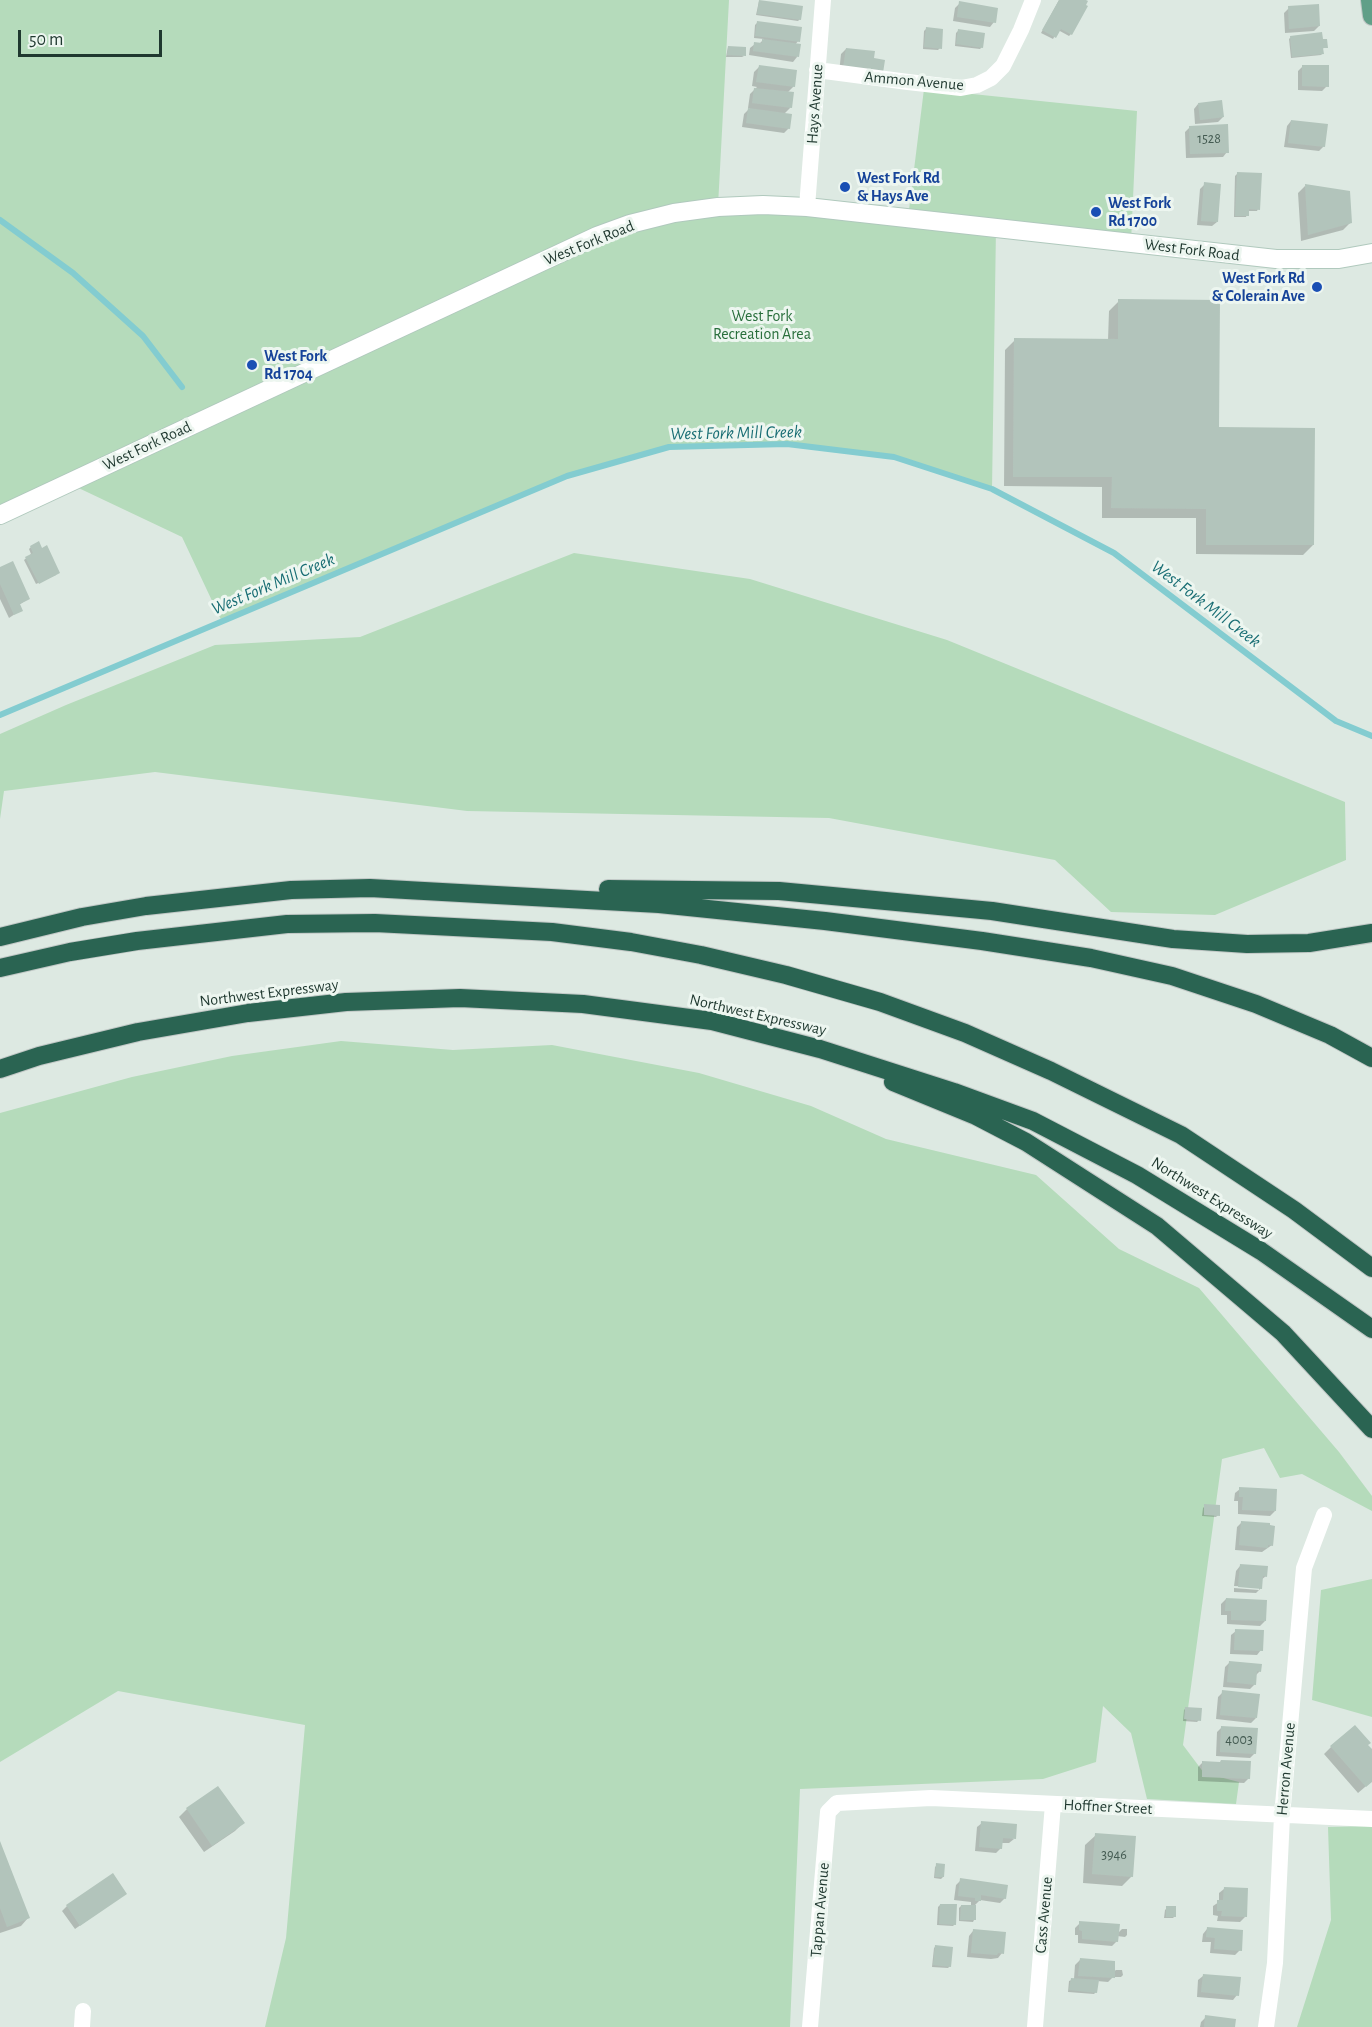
<!DOCTYPE html>
<html>
<head>
<meta charset="utf-8">
<style>
  body { margin:0 }
  #map { position:relative; width:1372px; height:2027px; overflow:hidden; background:#dde9e2; font-family:"Alegreya Sans",sans-serif }
  canvas { display:block }
  .scale { position:absolute; left:18px; top:30px; width:144px; height:27px; box-sizing:border-box; border:3px solid #1f382f; border-top:0; padding-left:8px; font-size:18px; line-height:21px; white-space:nowrap; color:#1f382f; -webkit-text-stroke:4px #edf6f0; paint-order:stroke }
</style>
</head>
<body>
<div id="map">
<canvas width="1372" height="2027"></canvas>
<div class="scale">50 m</div>
</div>
<script>
const context = document.querySelector('canvas').getContext('2d');
context.lineJoin = 'round';
function fillPath(path, color) {
  context.fillStyle = color;
  context.fill(path, 'evenodd');
}
function poly(rows) {
  const path = new Path2D();
  for (const r of rows) {
    path.moveTo(r[0], r[1]);
    for (let i = 2; i < r.length; i += 2) path.lineTo(r[i], r[i + 1]);
  }
  return path;
}
function strokePath(path, color, width, dash) {
  context.strokeStyle = color;
  context.lineWidth = width;
  context.lineCap = dash ? 'butt' : 'round';
  context.setLineDash(dash || []);
  context.stroke(path);
}
function label(font, color, halo, rows, align = 'center') {
  context.font = font + ' "Alegreya Sans",sans-serif';
  context.lineWidth = 6;
  context.setLineDash([]);
  context.textBaseline = 'middle';
  context.strokeStyle = halo;
  context.fillStyle = color;
  for (const [text, x, y, turn = 0] of rows) {
    context.save();
    context.translate(x, y);
    context.rotate((+turn || 0) * Math.PI / 180);
    context.textAlign = isNaN(turn) ? turn : align;
    if (halo) context.strokeText(text, 0, 0);
    context.fillText(text, 0, 0);
    context.restore();
  }
}
fillPath(poly([
  [0,0,729,0,718,206,908,218,924,89,1137,111,1131,242,996,228,992,489,894,457,787,444,669,447,567,476,222,622,182,537,68,483,0,515],
  [574,553,750,579,947,640,1345,802,1346,860,1215,915,1111,912,1055,860,829,818,467,811,155,772,4,791,0,819,0,734,66,705,215,645,360,637],
  [341,1041,453,1050,552,1045,699,1073,811,1106,886,1139,1036,1175,1119,1249,1199,1288,1339,1452,1372,1496,1372,1511,1302,1474,1280,1478,1264,1448,1222,1459,1183,1745,1204,1773,1239,1782,1236,1804,1147,1799,1131,1733,1103,1706,1096,1762,1043,1779,800,1789,790,2027,265,2027,286,1938,305,1725,118,1691,0,1762,0,1113,132,1077,232,1056],
  [1372,1579,1372,1717,1312,1700,1321,1590],
  [1372,1826,1372,2027,1297,2027,1331,1920,1328,1827]
]), '#b5dbbb');
fillPath(poly([
  [1059,0,1083,0,1071,34,1069,36,1058,30,1053,39,1041,33],
  [759,1,800,19,798,21,756,15],
  [960,3,994,22,990,27,953,21,955,8],
  [1289,8,1319,26,1314,31,1285,33,1284,13],
  [757,23,798,41,795,45,797,57,793,62,749,55,750,48,755,44,759,44,764,39,754,38,755,25],
  [926,29,940,48,938,50,923,49,924,31],
  [958,31,982,47,980,49,955,46,956,33],
  [1291,37,1322,41,1326,47,1322,49,1323,53,1321,55,1291,58,1289,39],
  [728,47,744,56,742,57,726,57],
  [846,49,873,52,839,73,841,54],
  [1303,66,1327,86,1322,91,1298,90,1298,71],
  [759,67,794,86,787,93,791,107,784,114,789,128,784,133,742,127,744,114,750,108,748,108,750,94,757,87,752,86,754,72],
  [1198,104,1223,117,1218,122,1195,124,1194,109],
  [1291,121,1324,146,1319,151,1284,147,1287,126],
  [1190,127,1227,152,1223,157,1186,158,1185,132],
  [1237,174,1258,209,1257,211,1248,211,1246,217,1234,217,1235,176],
  [1205,184,1217,222,1212,226,1197,225,1200,189],
  [1305,186,1351,222,1343,230,1301,241,1298,193],
  [1119,301,1218,429,1313,545,1303,555,1196,554,1196,518,1102,518,1102,487,1004,486,1005,350,1015,340,1108,340,1109,311],
  [31,547,56,575,36,584,24,560,31,554,29,549],
  [0,569,29,598,19,605,21,610,9,618,0,599],
  [1240,1489,1275,1511,1270,1516,1238,1514,1238,1501,1234,1501,1235,1493],
  [1205,1506,1218,1515,1216,1517,1202,1516,1203,1508],
  [1242,1522,1272,1545,1262,1552,1235,1550,1237,1527],
  [1240,1566,1266,1576,1261,1580,1261,1588,1256,1593,1234,1592,1234,1588,1259,1590,1259,1587,1234,1586,1236,1571],
  [1226,1599,1265,1621,1260,1626,1227,1624,1227,1615,1221,1615,1221,1604],
  [1236,1631,1261,1650,1257,1655,1230,1654,1231,1635],
  [1230,1662,1260,1671,1255,1676,1255,1684,1250,1689,1223,1687,1225,1667],
  [1223,1692,1256,1718,1251,1723,1216,1719,1218,1697],
  [1186,1708,1199,1720,1197,1722,1183,1721,1184,1710],
  [1222,1727,1255,1753,1250,1758,1216,1756,1217,1732],
  [1366,1745,1372,1752,1372,1781,1358,1793,1324,1754,1331,1747],
  [1203,1762,1249,1778,1244,1783,1198,1781,1198,1767],
  [218,1788,243,1823,235,1831,204,1852,179,1817,187,1809],
  [982,1823,1014,1839,1009,1843,1001,1843,1001,1848,996,1853,975,1851,977,1827],
  [1096,1835,1132,1876,1122,1886,1083,1883,1085,1845],
  [0,1845,28,1918,21,1926,0,1933],
  [937,1865,943,1877,941,1879,934,1878,935,1867],
  [961,1880,1005,1898,1000,1903,980,1900,975,1905,974,1920,973,1922,959,1921,959,1908,961,1906,971,1907,971,1902,954,1900,956,1885],
  [1224,1889,1245,1917,1240,1922,1217,1921,1218,1916,1213,1915,1213,1906,1219,1902,1219,1893],
  [125,1894,75,1929,62,1911,67,1906],
  [940,1905,955,1924,953,1926,937,1925,938,1907],
  [1167,1908,1174,1917,1173,1918,1164,1918,1165,1910],
  [1080,1923,1118,1933,1122,1929,1127,1929,1127,1935,1125,1937,1117,1936,1117,1941,1112,1946,1078,1943,1078,1935,1075,1935,1075,1928],
  [1207,1929,1240,1950,1235,1955,1210,1953,1211,1942,1202,1942,1203,1934],
  [973,1931,1002,1953,998,1958,991,1959,967,1957,969,1936],
  [936,1946,950,1966,948,1968,932,1967,934,1948],
  [1080,1960,1113,1972,1116,1970,1122,1970,1123,1975,1121,1977,1113,1977,1108,1982,1097,1981,1096,1992,1094,1994,1068,1992,1069,1981,1074,1979,1075,1965],
  [1203,1976,1237,1995,1233,2000,1197,1997,1198,1980],
  [1206,2017,1234,2027,1200,2027,1201,2022]
]), '#0003');
strokePath(poly([
  [0,220,73,273,143,336,182,387],
  [0,715,567,476,669,447,787,444,894,457,992,489,1114,553,1336,721,1372,736]
]), '#83ccd0', 6);
fillPath(poly([
  [759,0,803,6,801,20,757,14],
  [1059,0,1086,0,1088,1,1086,5,1088,6,1072,35,1061,29,1056,38,1042,30],
  [959,1,998,8,996,23,957,17],
  [1319,4,1320,26,1289,29,1288,6],
  [757,21,802,27,800,42,755,36],
  [926,27,943,29,942,49,924,47],
  [958,29,985,33,983,48,956,44],
  [1322,32,1323,39,1327,39,1328,48,1323,48,1324,54,1292,57,1290,36],
  [762,39,801,44,799,57,753,51,754,42,762,43],
  [728,46,746,47,746,56,727,55],
  [846,48,875,51,874,58,885,60,883,73,843,68],
  [759,65,797,70,795,87,756,82],
  [1302,65,1329,65,1329,87,1302,86],
  [754,88,794,92,792,108,752,103],
  [1222,100,1224,117,1200,120,1198,103],
  [748,108,792,114,790,129,746,123],
  [1291,120,1328,124,1325,147,1288,143],
  [1228,124,1229,153,1190,154,1189,126],
  [1237,172,1262,173,1260,210,1249,209,1249,216,1235,216],
  [1204,182,1221,184,1218,222,1201,221],
  [1305,184,1350,191,1352,223,1308,235],
  [1118,299,1220,300,1219,427,1315,428,1314,545,1206,545,1206,509,1111,508,1112,477,1013,477,1014,338,1118,339],
  [39,541,42,548,47,545,60,573,39,584,25,557,33,553,30,546],
  [13,561,30,599,20,604,23,611,14,615,0,584,0,567],
  [1239,1487,1277,1489,1276,1511,1242,1510,1243,1497,1239,1497],
  [1204,1504,1220,1505,1220,1516,1204,1515],
  [1241,1521,1270,1523,1270,1525,1275,1526,1273,1546,1268,1545,1268,1548,1239,1545],
  [1240,1564,1268,1566,1267,1577,1263,1576,1262,1589,1238,1587],
  [1226,1598,1267,1600,1266,1621,1231,1620,1231,1611,1225,1611],
  [1235,1629,1264,1630,1263,1651,1234,1650],
  [1229,1661,1262,1664,1261,1672,1257,1671,1256,1685,1227,1682],
  [1222,1690,1260,1694,1257,1718,1220,1715],
  [1185,1707,1202,1708,1201,1721,1184,1719],
  [1355,1725,1371,1743,1368,1745,1372,1749,1372,1782,1366,1787,1330,1746],
  [1221,1726,1258,1728,1256,1754,1220,1752],
  [1221,1760,1251,1761,1250,1779,1202,1777,1202,1761,1220,1762],
  [218,1786,245,1823,212,1846,186,1808],
  [981,1821,1017,1824,1016,1839,1003,1838,1002,1849,979,1847],
  [1095,1833,1136,1836,1133,1877,1092,1874],
  [0,1841,30,1918,7,1927,0,1908],
  [936,1863,945,1864,944,1877,935,1877],
  [113,1873,127,1894,80,1926,66,1905],
  [960,1878,1008,1885,1006,1899,981,1895,981,1901,975,1901,975,1898,958,1896],
  [1224,1887,1248,1888,1247,1917,1221,1916,1222,1911,1217,1911,1217,1900,1223,1900],
  [940,1904,957,1904,956,1925,939,1924],
  [961,1905,976,1905,976,1920,960,1920],
  [1166,1906,1176,1906,1176,1917,1166,1917],
  [1079,1921,1120,1924,1118,1942,1082,1939,1082,1931,1079,1930],
  [1207,1927,1243,1930,1242,1951,1214,1949,1215,1938,1206,1937],
  [973,1929,1006,1932,1004,1954,998,1953,997,1955,971,1953],
  [935,1945,953,1947,951,1967,933,1965],
  [1080,1958,1115,1961,1115,1978,1078,1976],
  [1203,1974,1241,1977,1239,1996,1201,1992],
  [1071,1978,1099,1980,1097,1993,1069,1990],
  [1205,2015,1236,2019,1235,2027,1204,2027]
]), '#b2c4bb');
const secondary = poly([
  [0,515,597,236,630,224,674,213,718,207,763,205,807,207,1276,259,1339,259,1372,253]
]);
const primary = poly([
  [1370,0,1372,16]
]);
const highway = poly([
  [608,889,779,891,992,911,1173,939,1247,944,1309,943,1372,933],
  [0,937,82,917,146,906,291,890,370,888,659,904,825,921,982,941,1091,958,1172,976,1256,1004,1330,1035,1372,1058],
  [0,968,70,952,137,941,287,924,375,923,552,932,631,942,701,955,786,975,880,1002,965,1033,1051,1071,1181,1135,1294,1210,1372,1268],
  [0,1069,39,1056,138,1032,248,1013,346,1002,460,998,583,1004,712,1021,820,1049,954,1092,1033,1121,1137,1175,1261,1251,1372,1329],
  [893,1082,976,1116,1026,1142,1157,1226,1283,1333,1372,1429]
]);
strokePath(secondary, '#b0c9bd', 20);
strokePath(primary, '#c0c7c5', 20);
strokePath(highway, '#c0c7c5', 20);
strokePath(poly([
  [817,70,908,82,961,88,977,85,991,78,1003,66,1021,30,1033,0],
  [807,207,823,0],
  [82,2027,83,2011],
  [810,2027,828,1812,837,1803,931,1798,1372,1819],
  [1035,2027,1053,1804],
  [1266,2027,1275,1963,1282,1816,1304,1568,1324,1515]
]), '#fff', 16);
strokePath(secondary, '#fff', 18);
strokePath(primary, '#619f88', 18);
strokePath(highway, '#2a6452', 18);
for (const [x, y, r, color] of [
  [845,187,6,"#1a4fb4"],
  [1096,212,6,"#1a4fb4"],
  [1317,287,6,"#1a4fb4"],
  [252,365,6,"#1a4fb4"]
]) {
  const dot = new Path2D();
  dot.arc(x, y, r, 0, 2 * Math.PI);
  context.fillStyle = color;
  context.fill(dot);
  strokePath(dot, '#edf6f0', 2);
}
label('14px', '#445b52', null, [
  ["1528",1209,139],
  ["4003",1239,1740],
  ["3946",1114,1855]
]);
label('16px', '#1f382f', '#edf6f0', [
  ["Ammon Avenue",914,81,5],
  ["Hays Avenue",815,104,-86],
  ["West Fork Road",589,243,-22],
  ["West Fork Road",1192,250,7],
  ["West Fork Road",147,446,-25],
  ["Northwest Expressway",269,993,-7],
  ["Northwest Expressway",758,1015,13],
  ["Northwest Expressway",1212,1198,32],
  ["Herron Avenue",1286,1769,-85],
  ["Hoffner Street",1108,1807,3],
  ["Tappan Avenue",820,1910,-85],
  ["Cass Avenue",1044,1915,-85]
]);
label('bold 16px', '#164399', '#edf6f0', [
  ["West Fork Rd",857,178],
  ["& Hays Ave",857,196],
  ["West Fork",1108,203],
  ["Rd 1700",1108,221],
  ["West Fork Rd",1305,278,"right"],
  ["& Colerain Ave",1305,296,"right"],
  ["West Fork",264,356],
  ["Rd 1704",264,374]
], 'left');
label('16px', '#296f3c', '#edf6f0', [
  ["West Fork",762,316],
  ["Recreation Area",762,334]
]);
label('italic 18px', '#196e74', '#edf6f0', [
  ["West Fork Mill Creek",736,433,-1],
  ["West Fork Mill Creek",273,584,-23],
  ["West Fork Mill Creek",1206,604,37]
]);
</script>
</body>
</html>
